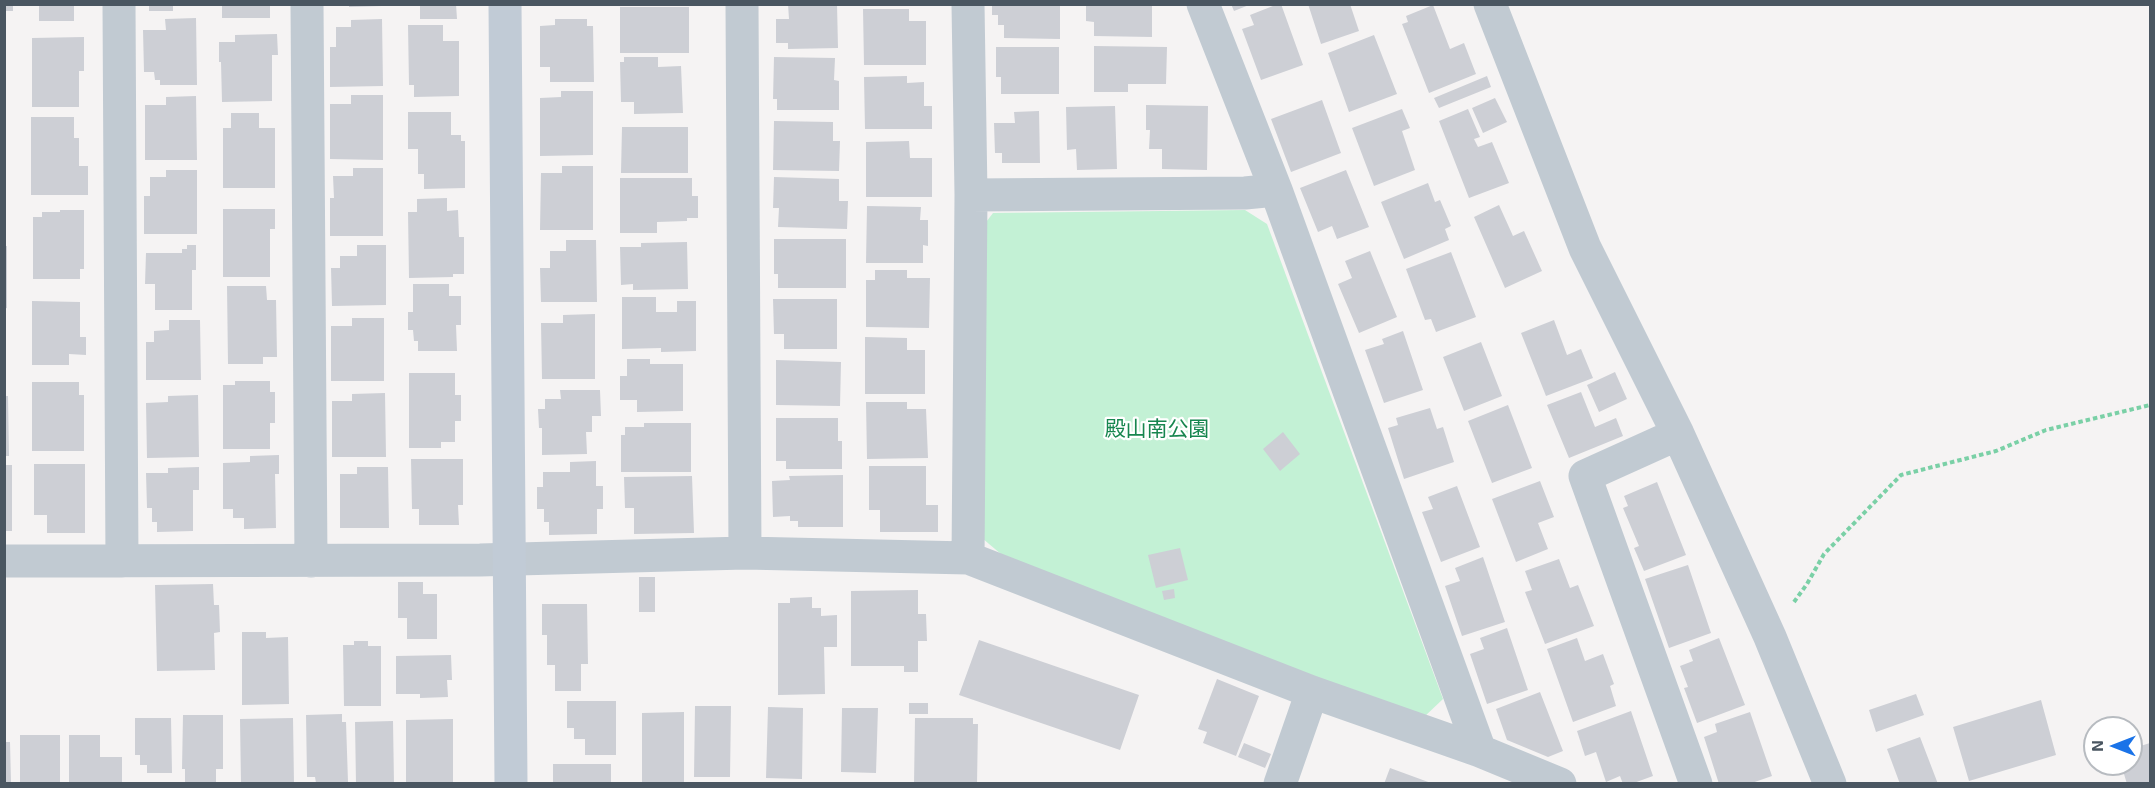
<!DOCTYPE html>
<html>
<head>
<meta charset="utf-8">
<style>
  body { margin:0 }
  #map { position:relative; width:2155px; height:788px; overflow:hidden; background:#f5f3f3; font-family:"Exo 2",sans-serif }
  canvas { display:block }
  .frame { position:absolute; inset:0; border:6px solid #4a5661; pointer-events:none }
  .north { position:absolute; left:2083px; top:716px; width:60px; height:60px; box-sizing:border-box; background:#fff; border:2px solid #b7bbc0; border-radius:50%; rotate:270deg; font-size:16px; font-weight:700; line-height:24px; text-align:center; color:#4a5661 }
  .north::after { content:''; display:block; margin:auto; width:21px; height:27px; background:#1a73e8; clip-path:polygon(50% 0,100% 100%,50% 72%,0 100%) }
</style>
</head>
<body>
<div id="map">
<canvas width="2155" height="788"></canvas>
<div class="frame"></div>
<div class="north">N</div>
</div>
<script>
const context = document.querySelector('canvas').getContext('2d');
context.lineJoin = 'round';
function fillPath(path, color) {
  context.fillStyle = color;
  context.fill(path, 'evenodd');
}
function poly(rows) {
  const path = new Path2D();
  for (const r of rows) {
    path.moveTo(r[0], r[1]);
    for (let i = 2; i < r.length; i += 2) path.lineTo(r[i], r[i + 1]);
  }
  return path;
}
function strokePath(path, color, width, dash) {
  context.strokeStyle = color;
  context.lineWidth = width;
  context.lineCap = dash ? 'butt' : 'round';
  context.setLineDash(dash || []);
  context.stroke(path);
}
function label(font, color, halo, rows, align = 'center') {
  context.font = font + ' "Exo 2","Noto Sans JP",sans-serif';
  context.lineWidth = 4.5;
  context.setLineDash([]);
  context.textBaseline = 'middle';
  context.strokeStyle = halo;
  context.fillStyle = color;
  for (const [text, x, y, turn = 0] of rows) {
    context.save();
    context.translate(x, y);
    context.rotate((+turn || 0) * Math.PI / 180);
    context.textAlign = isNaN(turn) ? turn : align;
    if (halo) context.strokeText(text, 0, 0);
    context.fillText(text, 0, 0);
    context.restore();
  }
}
fillPath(poly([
  [1245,210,1267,224,1443,699,1423,718,1008,560,982,538,980,230,993,213]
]), '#c3f1d5');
fillPath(poly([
  [4,4,13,4,13,11,4,11],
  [39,4,74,4,74,21,39,21],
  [149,4,173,4,173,11,149,11],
  [222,4,270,4,270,18,222,18],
  [349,4,382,4,382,6,349,7],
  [420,4,456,4,457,19,420,19],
  [788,4,837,4,838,48,788,49,788,43,776,43,776,19,789,19],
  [992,4,1060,4,1060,39,1004,38,1004,25,998,25,998,15,992,15],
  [1086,4,1152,4,1152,37,1094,36,1094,22,1086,21],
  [1231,4,1249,4,1249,5,1234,11],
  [1278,4,1281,4,1303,65,1261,80,1242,29,1254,25,1250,15],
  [1308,4,1350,4,1359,31,1321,44],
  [1433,5,1450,49,1464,43,1476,74,1429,93,1402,24,1408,22,1406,16],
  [620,7,689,7,689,53,620,53],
  [863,9,909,9,909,21,926,21,926,65,864,65],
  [196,18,197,85,160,85,160,80,155,80,154,72,144,72,143,30,166,30,165,19],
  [382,19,383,86,330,87,330,47,336,47,336,27,351,27,351,20],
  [555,19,587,19,587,26,593,26,594,82,550,82,550,67,540,67,540,26,555,25],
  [408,25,443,25,443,41,459,41,459,96,414,97,414,85,409,85],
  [277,34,278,55,272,55,272,101,222,102,221,62,219,62,219,42,235,42,235,35],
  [1374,35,1397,94,1349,112,1328,53],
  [84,37,84,71,79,71,79,107,32,107,32,38],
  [1094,46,1167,47,1166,84,1128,84,1128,92,1094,92],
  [996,47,1059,47,1059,94,1001,94,1001,77,996,77],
  [624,57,658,57,658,67,681,66,683,113,634,114,634,102,621,102,620,62,624,62],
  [774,57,835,58,834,80,839,81,839,110,777,110,777,99,773,99],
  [907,76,907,83,924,82,924,106,932,106,932,129,865,129,864,77],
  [1487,76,1491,87,1439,108,1434,98],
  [561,91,593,91,593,155,540,156,540,98,561,97],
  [351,95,383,95,383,160,330,159,330,104,351,104],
  [196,96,197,160,145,160,145,105,166,105,166,97],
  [1495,98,1507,122,1483,133,1472,108],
  [1322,100,1341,153,1291,172,1271,119],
  [1146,105,1208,106,1207,170,1162,169,1162,149,1149,149,1150,130,1146,130],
  [1115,106,1117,169,1077,170,1076,149,1067,150,1066,107],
  [1402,109,1410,128,1402,131,1415,170,1374,186,1352,128],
  [1468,109,1480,137,1474,139,1478,147,1492,142,1509,183,1469,198,1439,121],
  [1039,111,1040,163,1002,163,1002,153,995,153,994,123,1015,123,1014,112],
  [408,112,451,112,451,135,461,135,461,141,465,141,465,188,424,189,424,174,418,174,418,149,408,149],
  [231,113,259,113,259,128,275,128,275,188,223,188,223,128,231,128],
  [31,117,74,117,74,138,79,138,79,166,88,166,88,195,31,195],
  [774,121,833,122,833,141,840,141,839,171,773,170],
  [622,127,688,127,688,173,621,173],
  [909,141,910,158,932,158,932,197,866,197,866,142],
  [562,166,593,166,593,230,540,230,541,173,562,173],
  [353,168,383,168,383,236,330,236,330,198,334,198,333,176,353,176],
  [166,170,197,170,197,234,144,234,144,196,150,196,150,177,166,177],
  [1346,170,1369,227,1337,239,1332,226,1318,232,1300,188],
  [774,177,839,179,839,201,848,201,847,229,778,227,779,208,773,208],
  [620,178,692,178,692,196,698,196,698,218,687,218,687,221,657,222,657,233,620,233],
  [1428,183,1435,202,1440,200,1451,226,1445,229,1449,240,1404,259,1381,202],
  [447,198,447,211,458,210,459,237,464,237,464,274,453,274,453,277,409,278,408,212,417,212,417,199],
  [1499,205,1513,236,1524,231,1542,271,1505,288,1474,217],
  [867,206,921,207,920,220,928,220,928,246,923,245,923,263,866,263],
  [223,209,275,209,275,229,270,229,270,277,223,277],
  [60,210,84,210,84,269,80,269,80,279,33,279,33,217,42,217,42,212,60,212],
  [774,239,846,239,846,288,778,288,778,274,774,274],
  [566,240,596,240,597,302,541,302,540,268,550,268,550,251,566,251],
  [687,242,688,289,633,290,633,284,621,285,620,247,641,247,641,243],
  [187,245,196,245,196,270,192,270,192,310,155,310,155,284,145,284,146,253,182,253,182,249,187,249],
  [357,245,386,245,386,305,332,306,331,268,340,268,340,256,357,256],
  [4,246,7,246,7,308,4,309],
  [1370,251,1397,317,1359,333,1338,284,1352,278,1345,261],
  [1451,252,1476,317,1436,332,1431,319,1425,320,1406,269],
  [875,270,907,270,907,278,930,278,929,328,866,327,866,280,875,280],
  [413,284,449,284,449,296,461,296,461,325,456,325,457,351,418,351,418,341,414,341,413,330,408,330,408,312,413,312],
  [227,286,266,286,267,300,276,300,277,357,263,357,263,364,228,364],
  [622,297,656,297,656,312,677,312,677,301,696,301,696,351,661,352,661,348,622,349],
  [773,299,837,299,837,349,784,349,784,334,774,334],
  [32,301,80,302,80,337,86,337,86,355,69,354,69,365,32,365],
  [595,314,595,379,542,379,541,323,563,323,563,315],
  [352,318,384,318,384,381,331,381,331,326,352,326],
  [169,320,200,320,201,380,146,380,146,342,154,342,154,331,169,330],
  [1554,320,1567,355,1581,349,1593,378,1546,396,1521,333],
  [1403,331,1423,390,1384,403,1365,350,1384,344,1382,339],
  [865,337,907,338,907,350,925,350,925,394,865,394],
  [1481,342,1502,396,1464,411,1443,357],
  [627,359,650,359,650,364,683,364,683,411,637,412,637,400,620,400,620,376,627,376],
  [776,360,841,362,840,406,776,405],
  [1615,372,1627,399,1599,412,1587,385],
  [409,373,455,373,455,395,461,395,461,421,455,421,455,442,441,442,441,448,409,448],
  [235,381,270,381,270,392,275,392,275,423,270,423,270,449,223,449,223,385,235,385],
  [32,382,79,382,79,395,84,395,84,451,32,451],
  [560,390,600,390,601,416,592,416,592,432,586,432,587,454,542,455,542,428,539,428,538,409,545,409,545,399,561,399],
  [1581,392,1595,427,1616,418,1623,436,1569,458,1547,405],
  [385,393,386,457,332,457,332,401,352,401,352,394],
  [198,395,199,457,147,458,146,403,168,402,168,396],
  [4,396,8,396,9,456,4,456],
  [866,402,907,402,907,409,926,409,928,458,867,459],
  [1508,405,1532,468,1492,483,1468,421],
  [1430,408,1437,429,1443,427,1454,462,1404,479,1388,428,1398,425,1396,418],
  [776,418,838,418,838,441,842,441,842,469,786,469,786,461,776,461],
  [644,423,691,423,691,472,621,472,621,435,625,435,625,427,644,427],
  [1283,432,1300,454,1280,471,1263,449],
  [279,455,279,474,275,474,276,528,244,529,244,518,233,518,233,509,223,509,223,463,250,462,250,456],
  [411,459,463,459,463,505,458,505,459,525,419,525,419,509,412,509],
  [596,461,596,486,603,486,603,509,597,509,597,534,549,535,549,522,544,522,544,509,537,509,537,487,543,487,543,472,570,472,570,462],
  [34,464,85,464,85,533,47,533,47,515,34,515],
  [4,465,12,465,12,531,4,531],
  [869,466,926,466,926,505,938,505,938,532,880,532,880,510,869,510],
  [199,467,199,490,193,490,193,531,157,532,157,522,152,522,152,508,147,508,146,473,168,473,168,468],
  [357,467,388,467,389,528,340,528,340,474,357,474],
  [843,475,843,527,798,527,798,521,790,521,790,516,773,517,772,481,790,480,789,476],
  [692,476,694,533,634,534,634,508,625,508,624,477],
  [1540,481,1554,517,1538,523,1548,549,1516,562,1492,499],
  [1657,482,1686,555,1644,571,1634,548,1639,546,1623,508,1628,506,1624,496],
  [1457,486,1480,547,1441,562,1422,512,1433,509,1428,497],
  [1180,548,1188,580,1156,588,1148,555],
  [1483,557,1505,622,1462,636,1445,586,1460,581,1455,568],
  [1559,559,1570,588,1578,585,1594,626,1545,644,1525,592,1532,590,1525,571],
  [1688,565,1711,633,1669,648,1645,579],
  [639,577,655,577,655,612,639,612],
  [398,582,423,582,423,594,437,594,437,639,407,639,407,618,398,618],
  [213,584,214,605,219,605,220,632,214,633,215,670,157,671,155,585],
  [1174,589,1175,598,1164,600,1162,591],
  [918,590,918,614,926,614,927,641,918,641,918,672,904,672,904,666,851,666,851,591],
  [812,597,812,608,821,608,821,616,837,615,837,647,824,647,825,694,778,695,778,603,790,603,790,598],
  [542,604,587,604,588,664,581,664,581,691,555,691,555,665,547,665,547,635,542,635],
  [1507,628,1528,690,1487,704,1470,654,1484,649,1480,638],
  [242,632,266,632,266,638,288,637,289,704,242,705],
  [1577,638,1585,661,1603,654,1614,684,1610,686,1616,706,1573,722,1547,649],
  [1719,638,1745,705,1697,723,1684,688,1688,687,1680,666,1693,661,1689,650],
  [979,640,1139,695,1120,750,959,695],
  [354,641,368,641,368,646,381,646,381,706,344,706,343,645,354,645],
  [451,655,452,680,447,680,448,697,420,698,420,694,396,694,396,656],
  [1217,679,1259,696,1236,756,1203,743,1207,732,1198,729],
  [1540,692,1563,751,1548,757,1507,740,1496,709],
  [1916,694,1924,715,1876,732,1869,710],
  [2041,700,2056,755,1969,781,1953,727],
  [567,701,616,701,616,755,585,755,585,739,574,739,574,728,567,728],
  [909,703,928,703,928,714,909,714],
  [695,706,731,706,730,777,694,777],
  [768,707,803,708,802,779,766,778],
  [842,708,878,708,876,773,841,772],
  [1631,711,1653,776,1631,784,1623,784,1620,776,1606,782,1596,752,1585,756,1577,731],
  [684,712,684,784,642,784,642,713],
  [1750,712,1772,776,1749,784,1719,784,1704,737,1717,732,1715,724],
  [342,714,342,722,346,722,348,782,316,783,315,777,307,777,306,715],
  [183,715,223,715,223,769,216,769,216,784,185,784,185,769,182,769],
  [135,718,171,718,172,773,147,773,147,765,140,765,140,755,135,755],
  [293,718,294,784,241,784,240,719],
  [915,718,973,718,973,724,978,724,977,784,914,784],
  [453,719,453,784,406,784,406,720],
  [393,721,394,784,356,784,355,722],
  [20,735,60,735,60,784,20,784],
  [69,735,100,735,100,757,122,757,122,784,69,784],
  [1920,737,1938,784,1900,784,1887,749],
  [5,742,10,742,11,784,5,784],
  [1244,743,1271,754,1265,768,1238,757],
  [2150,743,2150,784,2127,784,2121,764,2131,764,2131,749],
  [553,764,611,764,611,784,553,784],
  [1390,768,1431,783,1431,784,1384,784]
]), '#cdcfd5');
strokePath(poly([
  [1794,602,1807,584,1824,554,1901,475,1996,451,2046,430,2150,405]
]), '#7ad0a6', 4, [4.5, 3]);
strokePath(poly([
  [119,4,122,561],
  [307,4,311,561],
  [742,4,745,553],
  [968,4,971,195,968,558],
  [1203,4,1276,190,1480,751],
  [1490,4,1585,248,1678,434,1770,637,1830,784],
  [971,195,1245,193,1276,190],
  [1678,434,1585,476,1696,784],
  [4,561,480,560,745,553,968,558,1312,692,1480,751,1560,784],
  [1280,784,1312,692]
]), '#c1cad2', 33);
strokePath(poly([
  [505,4,511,784]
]), '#c1cbd6', 33);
label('21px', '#17864f', '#fff', [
  ["殿山南公園",1157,429]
]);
</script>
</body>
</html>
